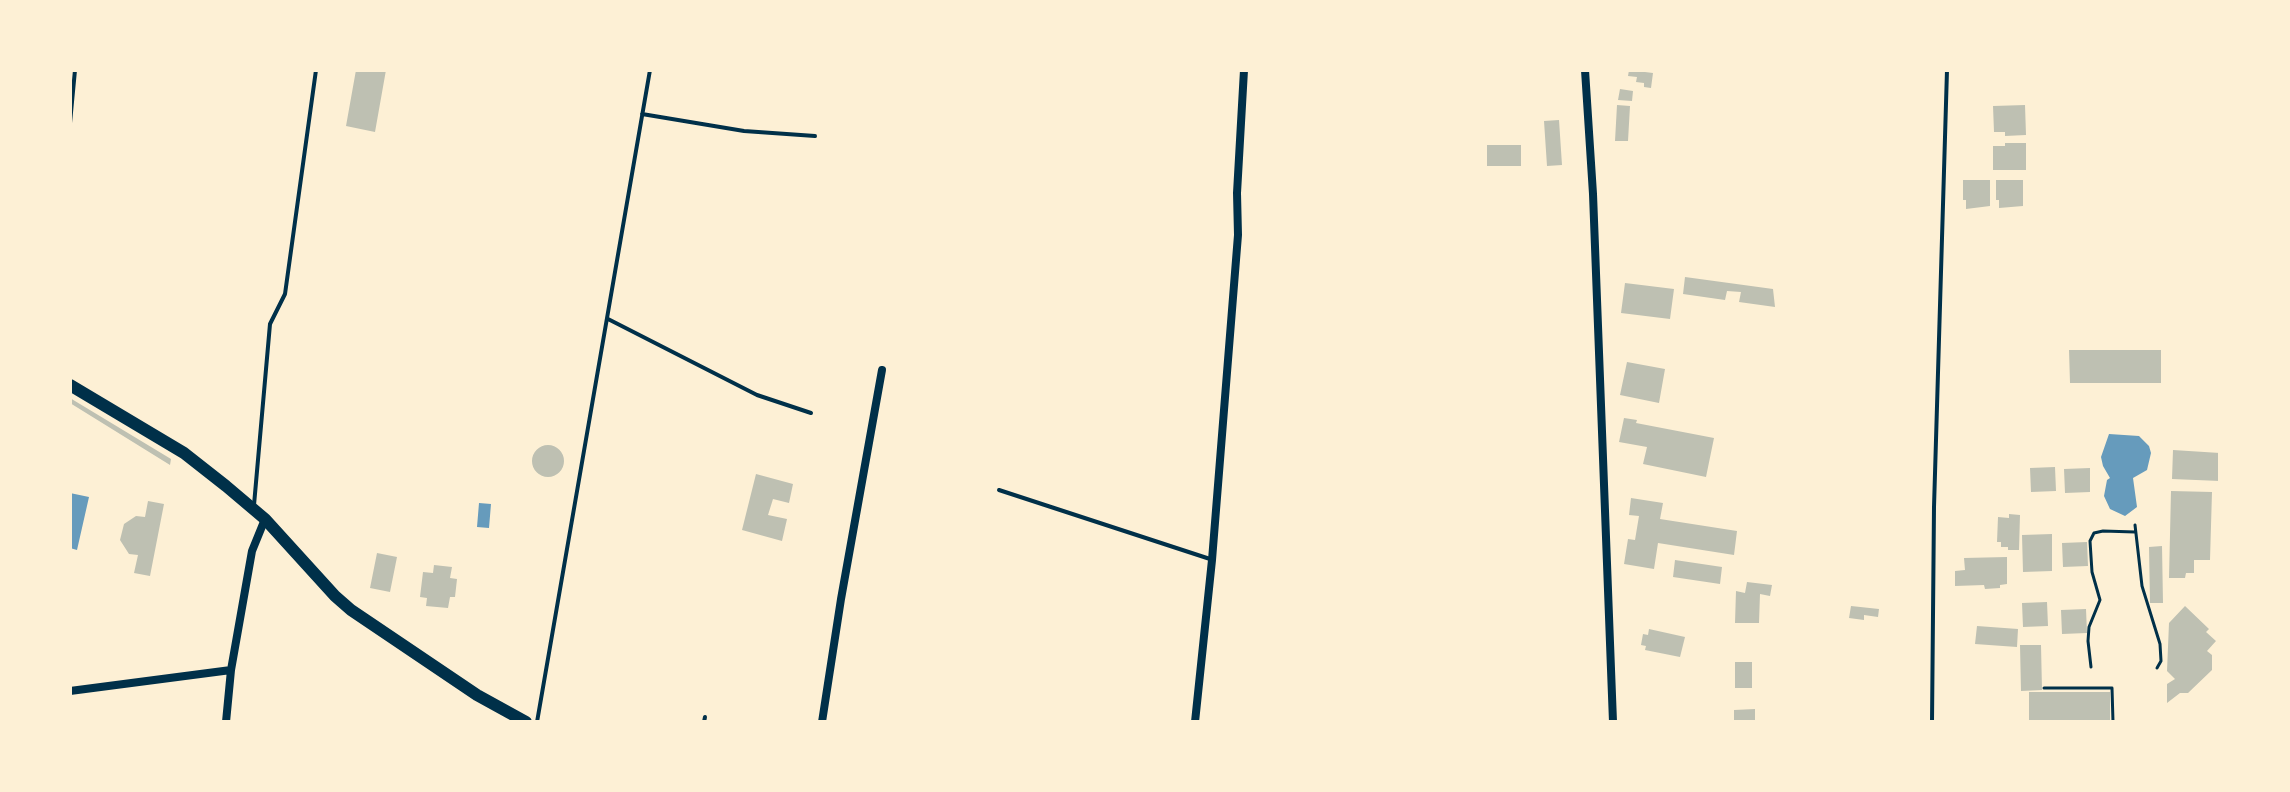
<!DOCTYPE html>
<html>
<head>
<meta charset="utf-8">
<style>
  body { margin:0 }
  #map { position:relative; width:2290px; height:792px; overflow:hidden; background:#fdf0d5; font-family:"Open Sans",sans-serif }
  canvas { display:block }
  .frame { position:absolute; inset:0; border:72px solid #fdf0d5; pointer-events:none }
</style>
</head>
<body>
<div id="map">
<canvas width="2290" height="792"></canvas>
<div class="frame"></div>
</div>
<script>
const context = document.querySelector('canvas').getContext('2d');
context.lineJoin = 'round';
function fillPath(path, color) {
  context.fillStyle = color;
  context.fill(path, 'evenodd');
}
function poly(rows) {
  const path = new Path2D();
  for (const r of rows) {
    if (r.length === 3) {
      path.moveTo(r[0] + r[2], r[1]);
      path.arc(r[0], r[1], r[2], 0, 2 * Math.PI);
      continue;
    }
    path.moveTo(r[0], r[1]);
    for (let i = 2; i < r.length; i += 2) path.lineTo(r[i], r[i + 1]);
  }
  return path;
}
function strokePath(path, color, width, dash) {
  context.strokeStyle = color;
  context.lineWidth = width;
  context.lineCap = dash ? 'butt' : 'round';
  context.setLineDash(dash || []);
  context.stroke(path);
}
fillPath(poly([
  [2109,434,2139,436,2149,446,2151,453,2147,470,2133,478,2137,507,2125,516,2110,509,2104,496,2107,480,2110,478,2103,466,2101,457],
  [70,493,89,497,77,550,70,548],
  [479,503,491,504,489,528,477,527]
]), '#669bbc');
fillPath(poly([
  [356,70,386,70,375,132,346,126],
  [1629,70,1653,73,1651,88,1644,87,1644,83,1636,82,1637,77,1628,76],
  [1620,89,1633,91,1632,101,1618,100],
  [1617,105,1630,106,1628,141,1615,141],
  [2025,105,2026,135,2005,136,2005,132,1994,132,1993,106],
  [1559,120,1562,165,1547,166,1544,121],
  [2005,143,2026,143,2026,170,1993,170,1993,146,2005,146],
  [1487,145,1521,145,1521,166,1487,166],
  [1963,180,1990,180,1990,206,1966,209,1966,200,1963,200],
  [1996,180,2023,180,2023,206,1999,208,1999,200,1996,200],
  [1685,277,1773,289,1775,307,1739,302,1741,292,1727,291,1725,300,1683,294],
  [1625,283,1674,289,1670,319,1621,313],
  [2069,350,2161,350,2161,383,2070,383],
  [1627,362,1665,369,1659,403,1620,395],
  [70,398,171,459,170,465,70,403],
  [1624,418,1637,420,1636,423,1714,438,1706,477,1643,464,1647,447,1619,442],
  [548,461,16],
  [2173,450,2220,453,2220,481,2172,479],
  [2055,467,2056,491,2031,492,2030,468],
  [2090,468,2090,492,2065,493,2064,469],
  [756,474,793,484,789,503,773,499,768,515,787,519,782,541,742,530],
  [2171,491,2212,492,2210,560,2194,560,2194,573,2186,573,2185,578,2169,578],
  [1631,498,1663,503,1660,519,1737,531,1734,555,1658,543,1654,569,1624,564,1628,539,1635,540,1639,516,1629,515],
  [148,501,164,504,150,576,134,573,138,555,129,554,120,540,124,524,136,516,145,517],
  [2009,514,2020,515,2019,550,2008,550,2008,547,2001,547,2001,542,1997,542,1998,517,2009,518],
  [2052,534,2052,571,2023,572,2022,535],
  [2087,542,2088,566,2063,567,2062,543],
  [2162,546,2163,603,2150,603,2149,547],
  [377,553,397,557,390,592,370,588],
  [2007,557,2007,584,2000,585,2000,588,1985,589,1984,585,1955,586,1955,571,1965,570,1964,558],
  [1675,560,1722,567,1720,584,1673,577],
  [434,565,452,567,450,578,457,579,455,597,450,597,448,608,426,606,427,598,420,597,423,572,433,573],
  [1747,582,1772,585,1770,596,1760,594,1759,623,1735,623,1736,591,1745,593],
  [2047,602,2048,626,2023,627,2022,603],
  [1851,606,1879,609,1878,617,1864,615,1864,620,1849,618],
  [2185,606,2209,629,2206,632,2216,641,2207,651,2212,655,2212,670,2188,693,2180,693,2167,703,2167,684,2175,679,2167,671,2169,623],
  [2086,609,2087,633,2062,634,2061,610],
  [1977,626,2018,629,2017,647,1975,644],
  [1649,629,1685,637,1680,657,1645,650,1646,646,1641,645,1643,634,1648,635],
  [2020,645,2041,645,2042,690,2021,691],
  [1735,662,1752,662,1752,688,1735,688],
  [2029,692,2110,692,2110,722,2029,722],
  [1755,709,1755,722,1734,722,1734,710]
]), '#bec0b2');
strokePath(poly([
  [2135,525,2142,586,2160,644,2161,661,2157,668],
  [2091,667,2088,641,2089,627,2100,600,2092,572,2090,541,2094,533,2103,531,2135,532],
  [2044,688,2112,688,2113,722]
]), '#003049', 3);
strokePath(poly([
  [642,114,744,131,815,136],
  [70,123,75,70],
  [608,319,757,395,811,413],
  [999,490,1210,559],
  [254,505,270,324,285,294,316,70],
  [537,722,650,70],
  [704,722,705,717],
  [1932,722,1934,507,1947,70]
]), '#003049', 4);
strokePath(poly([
  [1585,70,1593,194,1613,722],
  [70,691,231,670],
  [226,722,231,670,252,551,265,519],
  [822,722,841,599,882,370],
  [1195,722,1212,560,1238,235,1237,193,1244,70]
]), '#003049', 8);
strokePath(poly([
  [70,385,184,453,226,486,265,519,335,596,351,610,477,695,526,722]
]), '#003049', 12);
</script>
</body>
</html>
